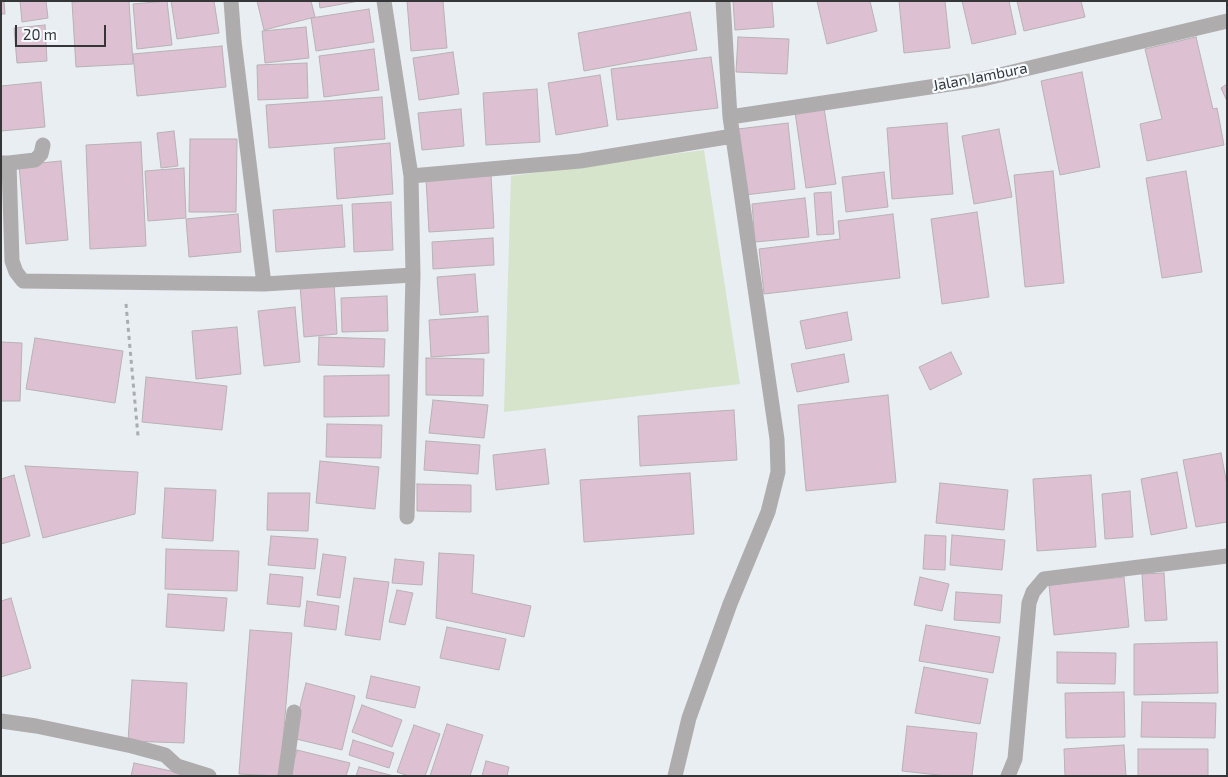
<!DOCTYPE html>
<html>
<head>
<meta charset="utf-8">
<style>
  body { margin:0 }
  #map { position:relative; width:1228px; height:777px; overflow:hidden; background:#e9eef2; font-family:"Exo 2",sans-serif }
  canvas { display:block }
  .frame { position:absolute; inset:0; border:2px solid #343638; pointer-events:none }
  .scale { position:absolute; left:15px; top:25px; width:91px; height:22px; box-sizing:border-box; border:2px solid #343638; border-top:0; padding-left:6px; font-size:15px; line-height:18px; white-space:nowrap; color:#343638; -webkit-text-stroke:4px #f6fbff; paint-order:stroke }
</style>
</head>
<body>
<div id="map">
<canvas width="1228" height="777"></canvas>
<div class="frame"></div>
<div class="scale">20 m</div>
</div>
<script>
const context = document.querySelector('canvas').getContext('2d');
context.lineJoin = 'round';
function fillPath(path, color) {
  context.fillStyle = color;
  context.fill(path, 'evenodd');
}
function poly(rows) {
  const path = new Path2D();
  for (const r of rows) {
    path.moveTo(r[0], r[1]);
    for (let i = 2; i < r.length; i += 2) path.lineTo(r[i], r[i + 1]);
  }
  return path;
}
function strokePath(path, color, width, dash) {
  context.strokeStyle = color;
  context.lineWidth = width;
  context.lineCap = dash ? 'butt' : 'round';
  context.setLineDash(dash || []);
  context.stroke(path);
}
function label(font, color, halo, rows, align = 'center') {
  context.font = font + ' "Exo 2",sans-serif';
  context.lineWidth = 4.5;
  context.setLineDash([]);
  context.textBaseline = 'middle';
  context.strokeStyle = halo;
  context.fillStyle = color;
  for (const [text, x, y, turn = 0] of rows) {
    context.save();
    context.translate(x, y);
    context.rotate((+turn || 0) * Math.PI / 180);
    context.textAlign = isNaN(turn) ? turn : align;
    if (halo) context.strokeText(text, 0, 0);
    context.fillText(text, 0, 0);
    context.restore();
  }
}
fillPath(poly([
  [704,150,740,384,504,412,511,176]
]), '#d5e4cb');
const building = poly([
  [1,1,4,1,5,14,1,14,1,1],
  [20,1,46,1,48,18,22,22,20,1],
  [88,1,129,1,133,64,76,67,72,2,88,1],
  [167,1,172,45,137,49,133,4,167,1],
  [171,1,214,1,219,33,177,39,171,1],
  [257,1,311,1,315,17,264,30,257,1],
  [319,1,359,1,320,8,319,1],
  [407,1,443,1,447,48,411,51,407,1],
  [733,1,772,1,774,27,735,30,733,1],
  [817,1,870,1,877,31,827,44,817,1],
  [899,1,945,1,950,48,904,53,899,1],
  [962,1,1009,1,1016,34,972,44,962,1],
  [1017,1,1081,1,1085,17,1024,31,1017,1],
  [369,9,374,42,316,51,311,18,369,9],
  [690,12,697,50,584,71,578,33,690,12],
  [45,25,47,61,17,63,14,28,45,25],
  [306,27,309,58,265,63,262,31,306,27],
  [738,37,789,39,787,74,736,72,738,37],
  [1196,37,1213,109,1217,108,1224,145,1147,161,1140,124,1162,119,1145,49,1196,37],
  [222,46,226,87,137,96,133,54,222,46],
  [374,49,379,90,324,97,319,56,374,49],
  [453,52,459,94,419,100,413,58,453,52],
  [711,57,718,108,617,120,611,69,711,57],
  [307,63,308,98,258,100,257,65,307,63],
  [1082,72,1100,167,1060,175,1041,81,1082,72],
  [600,75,608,126,556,135,548,83,600,75],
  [41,82,45,127,1,131,1,86,41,82],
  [1227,84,1227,101,1221,88,1227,84],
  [537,89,540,142,486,145,483,93,537,89],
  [382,97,385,139,269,148,266,105,382,97],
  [824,108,836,184,806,188,795,112,824,108],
  [461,109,464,146,422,150,418,113,461,109],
  [788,123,795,189,745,195,738,129,788,123],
  [947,123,953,194,892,199,887,128,947,123],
  [999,129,1012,197,974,204,962,136,999,129],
  [174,131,178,166,161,168,157,133,174,131],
  [190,139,237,139,236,212,189,212,190,139],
  [141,142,146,246,90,249,86,145,141,142],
  [390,143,393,194,337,199,334,148,390,143],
  [61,161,68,240,26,244,19,165,61,161],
  [184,168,186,218,148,221,145,171,184,168],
  [1053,171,1064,283,1025,287,1014,175,1053,171],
  [1186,171,1202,272,1162,278,1146,178,1186,171],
  [884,172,888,207,846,212,842,177,884,172],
  [491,175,494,228,429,232,426,179,491,175],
  [831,192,834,234,817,235,814,193,831,192],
  [805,198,809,237,755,242,752,204,805,198],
  [391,202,393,250,354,252,352,204,391,202],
  [342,205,345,247,276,252,273,210,342,205],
  [977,212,989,297,942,304,931,219,977,212],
  [238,214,241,252,189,257,186,219,238,214],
  [893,214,900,278,764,294,759,249,840,239,838,221,893,214],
  [493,238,494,265,433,269,432,242,493,238],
  [475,274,478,312,440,315,437,277,475,274],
  [334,282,337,334,304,337,300,285,334,282],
  [387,296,388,331,342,332,341,298,387,296],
  [295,307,300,362,264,366,258,311,295,307],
  [847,312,852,340,806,349,800,321,847,312],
  [488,316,489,353,431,357,429,320,488,316],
  [237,327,241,374,196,379,192,331,237,327],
  [319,337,385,339,384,367,318,365,319,337],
  [35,338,123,351,115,403,26,389,35,338],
  [1,342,22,343,20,401,1,401,1,342],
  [951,352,962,374,930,390,919,367,951,352],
  [844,354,849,382,797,392,791,364,844,354],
  [426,358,484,359,483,396,426,395,426,358],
  [389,375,389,416,324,417,324,376,389,375],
  [146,377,227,386,222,430,142,422,146,377],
  [888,395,896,482,806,491,798,405,888,395],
  [433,400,488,405,484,438,429,433,433,400],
  [734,410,737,460,640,466,638,416,734,410],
  [327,424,382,425,381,458,326,457,327,424],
  [426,441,480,445,478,474,424,470,426,441],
  [545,449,549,484,496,490,493,455,545,449],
  [1221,453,1227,485,1227,522,1196,527,1183,460,1221,453],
  [320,461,379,467,375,509,316,503,320,461],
  [25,466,138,472,135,514,43,538,25,466],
  [1177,472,1187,528,1151,535,1141,479,1177,472],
  [690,473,694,534,584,542,580,480,690,473],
  [14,475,30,536,1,544,1,479,14,475],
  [1091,475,1096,547,1037,551,1033,479,1091,475],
  [940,483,1008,490,1004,530,936,523,940,483],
  [417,484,471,485,471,512,417,511,417,484],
  [165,488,216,490,213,541,162,538,165,488],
  [1130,491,1133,537,1105,539,1102,494,1130,491],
  [268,493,310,493,308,531,267,530,268,493],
  [925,535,946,536,945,570,923,569,925,535],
  [952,535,1005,540,1002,570,950,565,952,535],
  [271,536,318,539,315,569,268,565,271,536],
  [166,549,239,551,237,591,165,589,166,549],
  [439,553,474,555,472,593,531,606,524,637,436,618,439,553],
  [323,554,346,557,340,598,317,595,323,554],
  [395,559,424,562,422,585,392,583,395,559],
  [1164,573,1167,620,1145,621,1142,574,1164,573],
  [270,574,303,577,300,607,267,604,270,574],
  [920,577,949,584,942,611,914,605,920,577],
  [1124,577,1129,627,1054,635,1049,585,1124,577],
  [354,578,389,582,380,640,345,635,354,578],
  [397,590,413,593,405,625,389,622,397,590],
  [956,592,1002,595,1000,623,954,620,956,592],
  [168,594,227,598,224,631,166,627,168,594],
  [11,598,31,668,1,677,1,601,11,598],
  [307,601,339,606,336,630,304,626,307,601],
  [926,625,1000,637,993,673,919,661,926,625],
  [447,627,506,639,499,670,440,658,447,627],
  [250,630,292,633,280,776,239,774,250,630],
  [1217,642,1218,693,1134,695,1134,644,1217,642],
  [1057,652,1116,653,1115,684,1057,683,1057,652],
  [924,667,988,679,980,724,915,713,924,667],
  [371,676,420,687,415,708,366,698,371,676],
  [132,680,187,683,184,743,128,741,132,680],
  [306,683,355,696,342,750,292,738,306,683],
  [1124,692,1125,737,1066,738,1065,693,1124,692],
  [1142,702,1216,703,1215,738,1141,737,1142,702],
  [362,705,402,720,392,747,352,732,362,705],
  [447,724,483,735,470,776,430,776,447,724],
  [414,725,440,734,425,776,409,776,397,772,414,725],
  [907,726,977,733,972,776,947,776,902,771,907,726],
  [353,740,394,753,389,768,349,755,353,740],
  [1124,745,1126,776,1065,776,1064,749,1124,745],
  [1138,749,1208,749,1208,776,1138,776,1138,749],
  [297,750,350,763,346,776,290,776,297,750],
  [486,761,509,767,507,776,482,776,486,761],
  [134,763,194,776,131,776,134,763],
  [359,767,394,776,356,776,359,767]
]);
fillPath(building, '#dec0d3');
strokePath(building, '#b7b2b5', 1);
strokePath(poly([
  [126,304,138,436]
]), '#a9adb1', 3, [4, 4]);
strokePath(poly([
  [231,1,234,41,264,284],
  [384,1,411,176,413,275,407,517],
  [730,117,983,79,1227,21],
  [1,163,9,163,12,261,16,272,23,281,264,284,413,275],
  [9,163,35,160,41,154,43,145],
  [411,176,580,161,733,136],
  [1,721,36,726,132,746,165,755,177,766,209,776],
  [285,776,294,712],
  [675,776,689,718,730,604,768,512,778,472,777,439,730,117,723,1],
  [1008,776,1015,759,1029,603,1033,592,1044,579,1227,556]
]), '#afacad', 15);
label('15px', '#343638', '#f6fbff', [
  ["Jalan Jambura",980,77,-11]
]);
</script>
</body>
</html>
